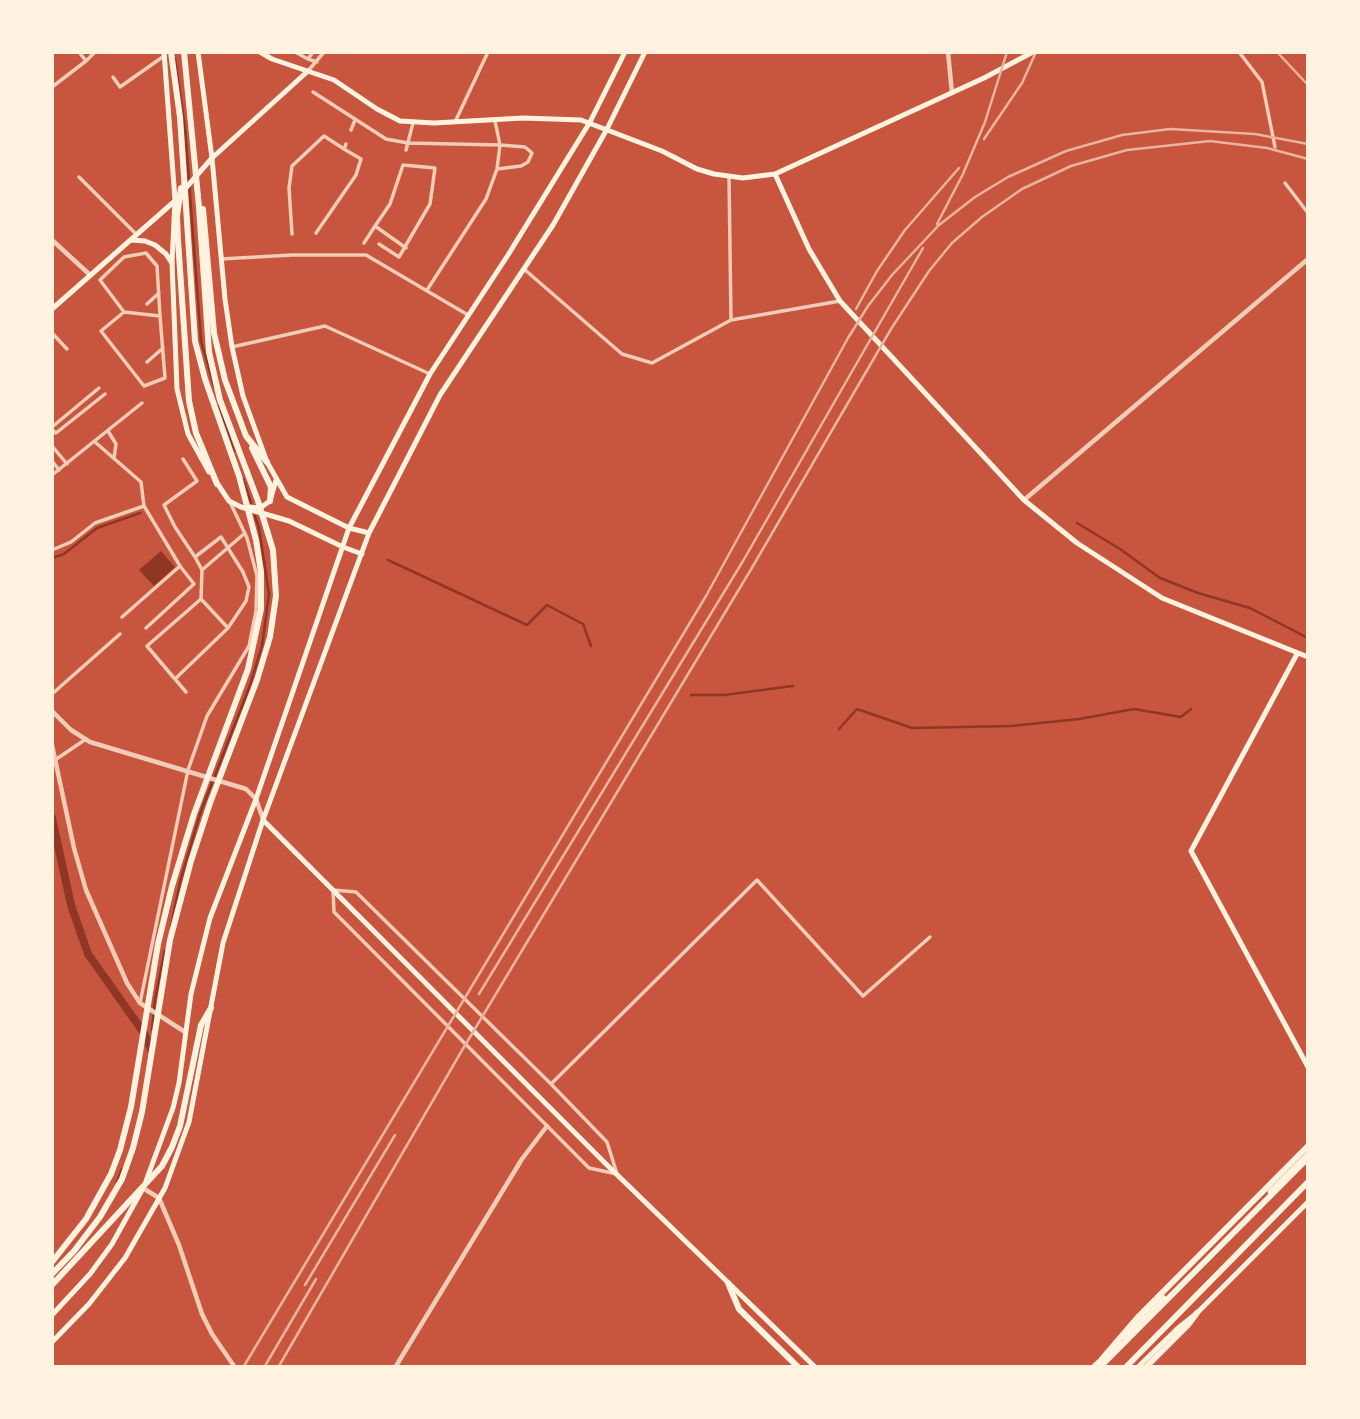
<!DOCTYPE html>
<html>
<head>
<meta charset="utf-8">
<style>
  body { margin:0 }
  #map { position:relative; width:1360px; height:1419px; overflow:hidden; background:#c8553d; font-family:Ubuntu,sans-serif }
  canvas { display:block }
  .frame { position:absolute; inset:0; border:54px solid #fff3e0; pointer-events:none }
</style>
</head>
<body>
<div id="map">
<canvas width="1360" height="1419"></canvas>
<div class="frame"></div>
</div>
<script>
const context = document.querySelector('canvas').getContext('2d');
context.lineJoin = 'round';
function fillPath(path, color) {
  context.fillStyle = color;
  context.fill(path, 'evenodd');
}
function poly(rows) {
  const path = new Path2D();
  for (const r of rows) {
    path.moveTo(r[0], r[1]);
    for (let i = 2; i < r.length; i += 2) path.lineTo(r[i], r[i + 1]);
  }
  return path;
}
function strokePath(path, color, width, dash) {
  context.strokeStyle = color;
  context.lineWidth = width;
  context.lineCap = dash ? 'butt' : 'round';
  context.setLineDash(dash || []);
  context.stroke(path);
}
fillPath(poly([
  [161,551,175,567,154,586,139,570]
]), '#8f3625');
strokePath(poly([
  [175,59,185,128,201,341,214,386],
  [219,405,234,452],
  [243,479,251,503],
  [1077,523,1120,549,1160,578,1198,593,1250,608,1308,638],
  [52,558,64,554,97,528,140,513],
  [388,560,527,625,547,605,583,624,591,646],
  [691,695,724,695,793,686],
  [839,729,857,709,912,728,1011,726,1079,719,1134,709,1181,717,1191,709],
  [171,927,180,882,200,814,249,688,262,646,269,594,259,528,255,516],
  [152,1030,155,999,165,950],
  [117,1182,122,1169]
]), '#8f3625', 2.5);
strokePath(poly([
  [52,818,71,905,88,954,144,1033,151,1049]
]), '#8f3625', 8);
strokePath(poly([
  [295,52,308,59],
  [313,52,308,59,317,62],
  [1239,52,1262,82,1275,147],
  [86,61,95,52],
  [308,71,324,52],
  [113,77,120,87,164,56],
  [52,87,86,61,79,52],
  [313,92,386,139,408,143,500,145,497,169,486,199,427,290],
  [495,121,500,145,525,147,532,153,528,162,521,166,497,169],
  [455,122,488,52],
  [351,130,355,120],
  [406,150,413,123],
  [403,165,390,204,375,226,406,248],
  [79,177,136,234],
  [729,177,731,320],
  [1285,183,1308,213],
  [316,233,356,175,361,159,344,149],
  [292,234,289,188,292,166,324,136,344,149,346,144],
  [364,243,375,226],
  [379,244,399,257,430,204,435,168,403,165],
  [221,259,292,255,366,255,468,315],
  [524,269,622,354,652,363,731,320,840,301],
  [147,304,159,293],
  [124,312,160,316,165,378,144,386,101,331,124,312],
  [124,312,100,280,124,257,146,253,157,266,160,316],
  [52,333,67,349],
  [232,347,325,326,430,374],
  [147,362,163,348],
  [52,427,99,388],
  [52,430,56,433,105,394],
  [108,431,116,444,114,458],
  [52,446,67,464],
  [183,459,197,481,164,505,175,527,195,557,221,537,243,572,249,587,246,601,228,628,175,679,186,692],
  [52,461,59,470],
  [52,475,142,403],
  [52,550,71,542,95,523,144,506,141,482,95,442],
  [195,557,202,570],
  [122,617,180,566,144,506],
  [146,628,194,584,180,566],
  [228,628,201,599,202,570,245,533],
  [174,678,147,646,201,599],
  [52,694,120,634],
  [55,760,86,739],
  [333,890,356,892,551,1084,607,1142,617,1174,589,1168,334,912,333,890],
  [140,1003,188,770,207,716,249,646,256,611,257,576,247,538,230,502],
  [551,1084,757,880,863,996,930,937]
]), '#f1ccb7', 3.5);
strokePath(poly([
  [948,52,952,93],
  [52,240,89,274],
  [1024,500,1308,259],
  [52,711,71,730,90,742,246,789,256,799,263,819],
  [52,745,74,848,86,890,127,983,140,1003,185,1032],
  [143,1188,159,1198,179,1245,202,1314,212,1334,234,1366],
  [396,1366,522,1159,547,1126]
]), '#f1ccb7', 4.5);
strokePath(poly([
  [260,52,272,59,334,80,377,109,400,121,434,123,523,118,581,120,662,151,697,169,714,174,743,178,775,174,984,78,1033,52],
  [775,174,809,249,840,301,1024,500,1077,543,1162,598,1308,657],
  [184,190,212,158,308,71],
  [131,240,145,241,155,245,166,254,172,263],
  [52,309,176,200],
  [1297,654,1191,851,1308,1067],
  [263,820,605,1163,814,1366]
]), '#fff3e0', 5);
strokePath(poly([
  [164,52,175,200,172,263,177,389,188,434,209,472],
  [198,52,212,158,225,299,232,347,243,396,267,462,287,497,349,528,369,533],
  [215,480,229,501,241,507,289,521,343,547,362,554],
  [248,507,260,508,270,501,276,480],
  [146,1181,173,1108,179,1083,191,994,210,918,256,799,349,528,430,374,508,255,590,122,625,52],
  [1270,1192,1308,1154],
  [52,1315,90,1274,112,1244,142,1190],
  [1124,1337,1164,1298],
  [52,1342,89,1304,125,1258,165,1188,189,1122,223,943,263,820,369,533,440,395,553,225,607,129,645,52],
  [1094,1366,1104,1357],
  [1139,1366,1177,1329,1197,1313,1308,1202]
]), '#fff3e0', 5);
strokePath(poly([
  [181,188,177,216,178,240,189,401,196,433,217,484],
  [203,209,214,333,225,380,246,436,267,462],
  [252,448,271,487,270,501],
  [52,1262,86,1219,111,1174,120,1150,131,1107,158,944,172,886,194,814,248,669,261,609,261,572,256,540,239,476,205,379,195,341,180,117,171,52],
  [52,1274,74,1251,100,1217,122,1179,133,1148,142,1112,170,940,191,861,210,803,257,680,270,637,276,596,273,550,258,501,220,400,209,352,199,207,184,52],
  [728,1283,739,1309,797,1366],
  [52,1285,162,1166,172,1147,180,1126,201,1025,211,1008],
  [1102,1359,1139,1316,1308,1146],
  [1101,1366,1308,1158],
  [1127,1366,1308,1182],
  [1147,1366,1188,1325,1197,1313]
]), '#fff3e0', 6);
strokePath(poly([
  [1277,52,1308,85],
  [984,139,1022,83,1036,52],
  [937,224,963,174,985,122,1007,52],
  [856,309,877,271,905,230,959,168],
  [479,994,743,561,923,248],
  [305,1285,395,1135],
  [244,1366,706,596,848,338,868,306,892,275,939,225,975,197,1008,177,1066,151,1122,135,1170,129,1255,134,1308,144],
  [265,1366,316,1279],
  [279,1366,461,1052,753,566,891,329,929,271,952,243,982,217,1022,189,1071,166,1127,150,1210,141,1267,148,1308,159]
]), '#e9b49f', 2.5);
</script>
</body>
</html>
